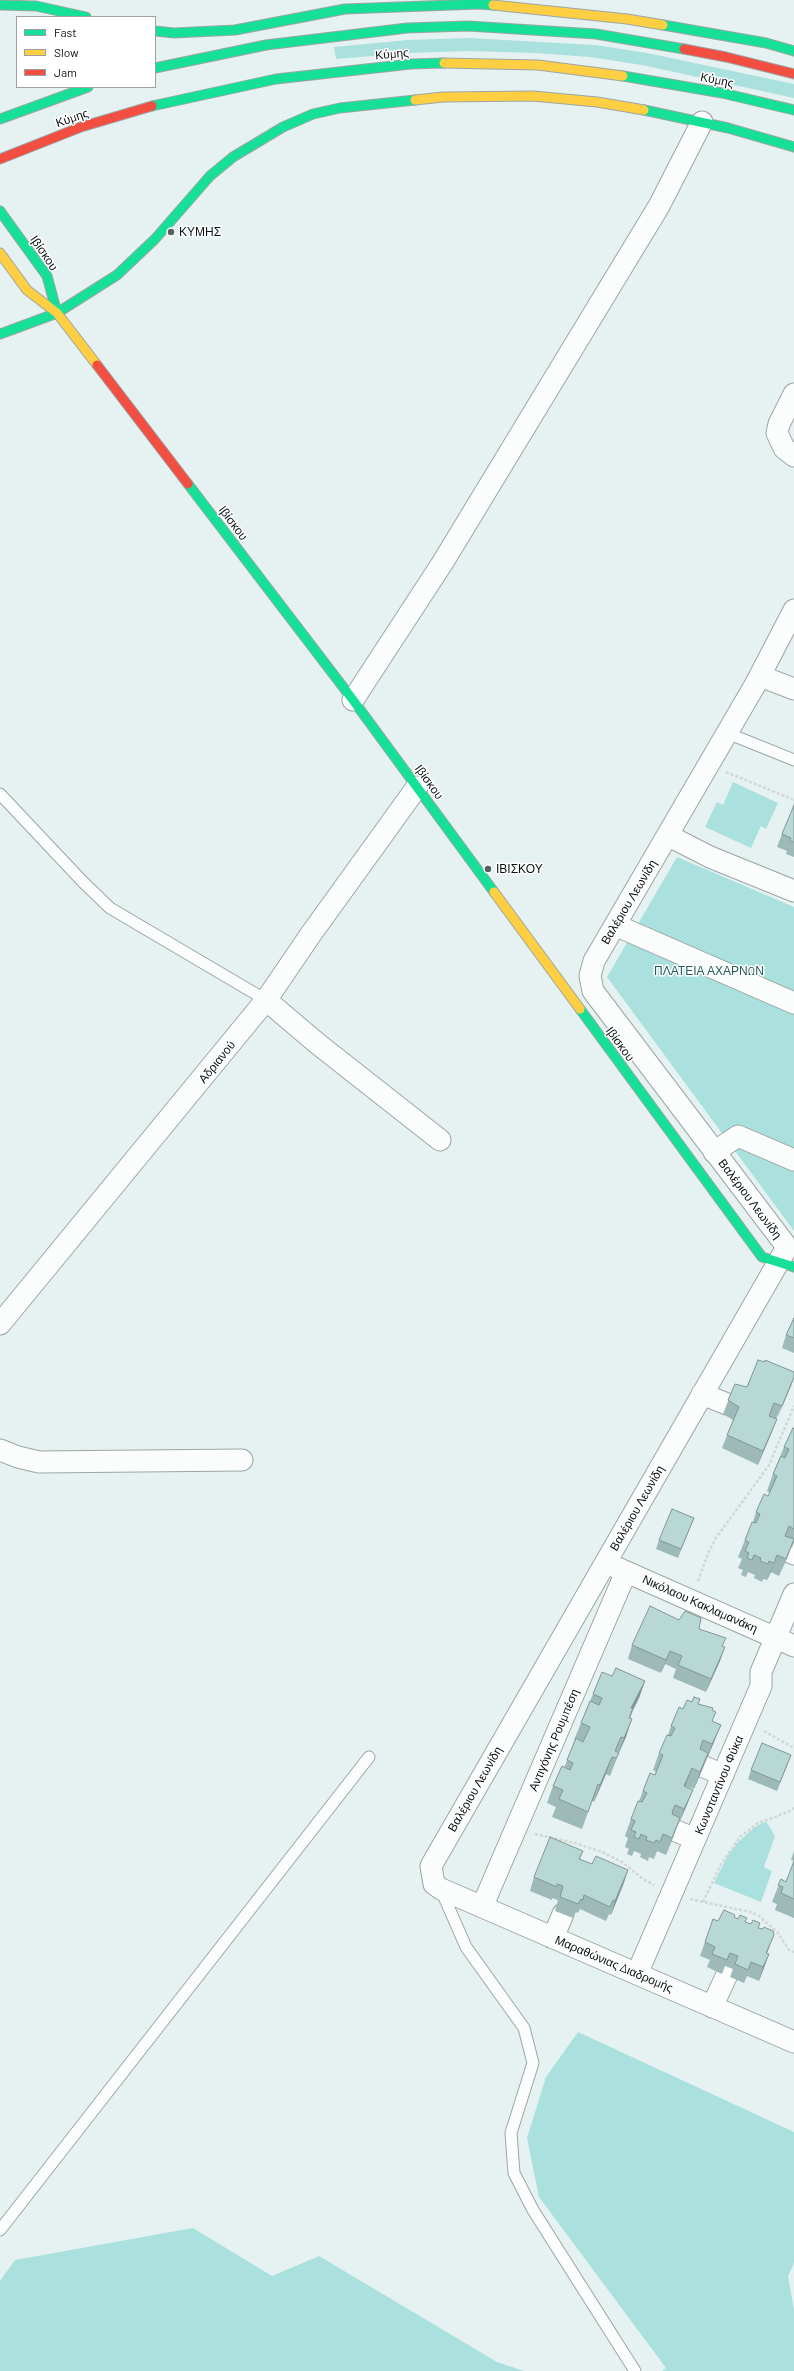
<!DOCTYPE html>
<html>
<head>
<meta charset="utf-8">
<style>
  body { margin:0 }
  #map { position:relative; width:794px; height:2371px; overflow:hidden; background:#e5f2f1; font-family:Barlow,sans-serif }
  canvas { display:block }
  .legend { position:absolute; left:16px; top:16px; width:140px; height:72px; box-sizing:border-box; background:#fff; border:1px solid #9da0a0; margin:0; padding:5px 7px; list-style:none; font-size:12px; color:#0b1212 }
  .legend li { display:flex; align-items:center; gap:8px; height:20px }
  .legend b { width:20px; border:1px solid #9da0a0 }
</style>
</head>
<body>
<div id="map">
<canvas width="794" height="2371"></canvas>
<ul class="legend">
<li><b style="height:5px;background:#16e098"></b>Fast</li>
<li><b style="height:5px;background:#ffcf43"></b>Slow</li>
<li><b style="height:5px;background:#f24e42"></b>Jam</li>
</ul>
</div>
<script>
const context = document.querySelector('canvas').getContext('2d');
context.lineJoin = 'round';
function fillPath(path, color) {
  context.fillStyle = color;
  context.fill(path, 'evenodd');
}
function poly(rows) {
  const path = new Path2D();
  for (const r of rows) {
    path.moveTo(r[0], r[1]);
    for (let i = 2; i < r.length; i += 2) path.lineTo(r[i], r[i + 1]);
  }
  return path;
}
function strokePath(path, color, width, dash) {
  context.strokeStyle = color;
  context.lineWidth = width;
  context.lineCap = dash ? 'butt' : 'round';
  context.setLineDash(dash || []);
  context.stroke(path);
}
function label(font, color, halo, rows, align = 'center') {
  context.font = font + ' Barlow,sans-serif';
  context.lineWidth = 3;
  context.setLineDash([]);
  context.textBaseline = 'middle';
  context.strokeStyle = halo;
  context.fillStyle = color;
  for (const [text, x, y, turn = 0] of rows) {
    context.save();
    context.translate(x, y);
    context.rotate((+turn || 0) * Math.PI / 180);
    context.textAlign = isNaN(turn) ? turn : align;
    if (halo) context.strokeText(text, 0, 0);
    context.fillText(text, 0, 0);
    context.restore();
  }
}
fillPath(poly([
  [469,38,595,45,647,53,794,84,794,98,642,65,590,57,536,53,468,51,409,53,336,59,334,47,408,40],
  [733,782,778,803,766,829,761,826,751,848,705,827,717,802,723,805],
  [677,857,794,907,794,1231,607,977],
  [766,1821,775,1836,764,1867,772,1871,761,1902,714,1883,728,1855,738,1842,755,1827],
  [578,2032,794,2132,794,2263,788,2276,794,2310,794,2371,662,2371,666,2368,539,2197,527,2138,546,2077],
  [193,2228,272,2276,319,2256,497,2362,524,2371,0,2371,0,2281,15,2260]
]), '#aae0dd');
const lane = poly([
  [727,733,794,760],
  [0,794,83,882,110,908,266,1000],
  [441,1890,466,1947,524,2028,533,2063,511,2133,514,2173,533,2210,635,2371],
  [0,2230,369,1757]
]);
const street = poly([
  [794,394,779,424,777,433,784,448,794,456],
  [794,610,755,685,594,961,590,976,593,991,784,1243,786,1249,431,1866,434,1884,441,1889,794,2042],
  [760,676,794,689],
  [353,700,443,562,659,206,702,122],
  [669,836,710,857,794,891],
  [615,925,794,1003],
  [266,1000,318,1044,440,1140],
  [714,1152,738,1136,794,1160],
  [0,1324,266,1000,311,934,417,787],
  [702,1394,727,1404],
  [0,1450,18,1457,39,1462,242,1460],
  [781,1548,794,1554],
  [613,1566,794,1646],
  [695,1763,723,1775],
  [667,1827,695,1839],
  [482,1907,626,1572],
  [553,1938,563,1914],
  [637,1974,761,1686,761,1672,794,1594],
  [712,2007,730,1968]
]);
const fast = poly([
  [0,5,36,6,86,17],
  [663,25,766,43,794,51],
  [155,31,174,33,235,30,345,9,479,4,493,5],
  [155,68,266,45,407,28,468,26,596,34,684,49],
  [623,76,722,93,794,110],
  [152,106,276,79,411,64,444,63],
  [644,110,728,128,794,147],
  [0,119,88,87],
  [0,211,47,276,57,313],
  [0,334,57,313,117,275,155,239,210,176,233,157,283,127,313,114,340,108,415,100],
  [188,484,353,700,494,892],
  [580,1009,762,1257,794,1267]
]);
const slow = poly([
  [493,5,627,19,663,25],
  [444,63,538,65,623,76],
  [415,100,443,97,533,96,597,102,644,110],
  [0,253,27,290,57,313,97,365],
  [494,892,580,1009]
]);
const jam = poly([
  [684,49,726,57,794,74],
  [0,159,81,127,152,106],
  [97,365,188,484]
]);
strokePath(lane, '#9ca5a5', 13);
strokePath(street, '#9ca5a5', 23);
strokePath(fast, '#9ca5a5', 11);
strokePath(slow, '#9ca5a5', 11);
strokePath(jam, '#9ca5a5', 11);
strokePath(poly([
  [726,772,794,800],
  [698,1581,709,1551,716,1538,769,1465,794,1406],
  [764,1731,794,1748],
  [535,1834,575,1843,602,1852,622,1862,643,1879,654,1885],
  [690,1899,750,1912,759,1916,778,1933,789,1950,794,1952],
  [703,1902,721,1864,740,1837,758,1823,788,1812,794,1808]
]), '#d2d7d6', 2.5, [3, 2]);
strokePath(lane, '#fbfdfd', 11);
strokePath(street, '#fbfdfd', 21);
strokePath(fast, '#16e098', 9);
strokePath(slow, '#ffcf43', 9);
strokePath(jam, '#f24e42', 9);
fillPath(poly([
  [794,805,794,857,786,854,787,851,777,847,782,834],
  [794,1318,794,1353,782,1348,786,1335],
  [791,1386,776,1419,758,1465,722,1448,733,1420,723,1414,732,1391,747,1387],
  [794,1429,794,1542,792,1548,791,1547,779,1576,771,1572,767,1580,763,1579,762,1582,754,1578,755,1575,748,1572,746,1577,741,1575,743,1570,738,1568,742,1559,738,1557,745,1540,753,1522,756,1512,768,1496,770,1493,767,1491,773,1474,784,1447],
  [694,1518,678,1558,656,1549,659,1540],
  [679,1620,699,1629,723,1647,720,1661,706,1692,673,1678,676,1669,665,1664,661,1673,628,1659,632,1645],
  [645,1681,639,1698,629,1718,626,1737,619,1753,610,1776,606,1774,594,1802,592,1801,582,1829,552,1817,556,1807,547,1803,553,1786,564,1768,575,1740,574,1740,581,1723,593,1694],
  [698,1704,712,1710,714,1742,706,1761,694,1789,685,1786,685,1787,693,1790,686,1807,677,1826,666,1855,657,1851,654,1859,649,1857,648,1861,640,1857,641,1854,634,1851,632,1856,627,1854,629,1849,625,1847,628,1838,625,1836,631,1819,639,1801,643,1791,655,1775,656,1772,653,1770,659,1753,668,1735,671,1726,683,1709],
  [788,1764,777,1791,748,1779,751,1770],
  [583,1851,580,1859,592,1864,628,1870,611,1915,609,1914,606,1921,580,1909,578,1913,576,1912,573,1918,555,1911,558,1900,552,1898,552,1900,530,1891,534,1877],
  [794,1851,794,1918,775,1910,777,1904,772,1902,781,1879,786,1882,794,1861,791,1860],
  [734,1918,745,1922,758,1928,769,1948,767,1953,769,1954,759,1981,747,1976,744,1983,730,1977,733,1969,725,1966,722,1974,707,1967,710,1960,700,1956,713,1919,718,1921]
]), '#9ebab8');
fillPath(poly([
  [794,1377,791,1386,777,1419,782,1406],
  [777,1419,772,1432,758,1465,763,1451],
  [794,1539,788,1556,779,1576,786,1559],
  [777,1555,771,1572,767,1580,774,1563],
  [725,1647,720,1661,706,1692,711,1679],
  [670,1651,665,1664,661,1673,666,1660],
  [645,1681,639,1698,633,1710,627,1726,631,1708],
  [632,1719,626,1737,617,1756,624,1738],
  [721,1725,714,1742,706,1761,712,1744],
  [708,1753,702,1770,694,1789,700,1772],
  [612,1757,606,1774,594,1802,600,1785],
  [692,1768,685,1786,677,1803,684,1786],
  [693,1790,686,1807,678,1826,684,1809],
  [680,1818,674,1835,666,1855,672,1838],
  [628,1870,624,1883,611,1915,615,1901],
  [774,1935,769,1948,761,1966,766,1953],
  [769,1954,764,1968,759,1981,763,1967]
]), '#819796');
const building = poly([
  [794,805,794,842,790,841,791,838,782,834,794,805],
  [794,1318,794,1338,786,1335,794,1318],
  [758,1360,765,1362,765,1360,794,1372,794,1377,782,1406,774,1403,769,1416,777,1419,763,1451,727,1435,739,1407,728,1400,732,1391,735,1384,747,1387,758,1360],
  [793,1428,794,1429,794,1529,789,1526,785,1536,794,1539,786,1559,777,1555,774,1563,769,1561,768,1564,760,1561,761,1558,754,1555,752,1560,747,1558,749,1553,745,1551,749,1542,745,1540,752,1522,756,1523,760,1514,756,1512,764,1494,768,1496,777,1476,773,1474,781,1456,785,1458,789,1449,784,1447,793,1428],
  [672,1509,694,1518,681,1549,659,1540,672,1509],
  [650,1606,679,1620,685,1611,701,1618,699,1629,726,1638,722,1646,725,1647,711,1679,678,1665,682,1656,670,1651,666,1660,632,1645,650,1606],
  [616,1668,645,1681,631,1708,633,1708,629,1718,632,1719,624,1738,621,1737,615,1751,619,1753,616,1758,612,1757,600,1785,598,1784,588,1812,559,1799,563,1790,553,1786,562,1766,570,1770,573,1763,567,1760,576,1738,583,1742,590,1727,581,1723,590,1701,599,1705,602,1698,593,1694,602,1672,612,1676,616,1668],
  [694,1697,700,1699,698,1704,713,1708,712,1710,716,1712,712,1721,721,1725,712,1744,703,1740,700,1749,708,1753,700,1772,692,1768,684,1786,693,1790,684,1809,675,1805,673,1810,672,1814,680,1818,672,1838,663,1834,660,1842,656,1840,654,1843,646,1840,647,1837,641,1834,639,1839,634,1837,636,1832,631,1830,635,1821,631,1819,638,1801,642,1802,647,1793,643,1791,650,1773,655,1775,663,1755,659,1753,667,1735,671,1736,675,1728,671,1726,679,1707,683,1709,687,1700,692,1702,694,1697],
  [762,1743,791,1755,780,1782,751,1770,762,1743],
  [550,1837,583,1851,579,1859,592,1864,596,1856,628,1870,615,1901,613,1900,610,1907,584,1895,583,1900,581,1899,578,1904,560,1897,563,1886,557,1884,557,1887,534,1877,550,1837],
  [794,1861,794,1899,781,1893,783,1887,778,1885,781,1879,786,1882,794,1861],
  [724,1910,735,1915,734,1917,738,1919,740,1915,747,1918,745,1922,751,1924,753,1920,760,1923,758,1928,763,1929,764,1927,773,1931,774,1935,766,1953,769,1954,763,1967,751,1962,748,1970,735,1964,738,1956,730,1953,727,1960,712,1954,715,1947,705,1942,713,1919,718,1921,724,1910]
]);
fillPath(building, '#b8d8d6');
strokePath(building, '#819796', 1);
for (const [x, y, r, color] of [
  [171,232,4,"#576060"],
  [488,869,4,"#576060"]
]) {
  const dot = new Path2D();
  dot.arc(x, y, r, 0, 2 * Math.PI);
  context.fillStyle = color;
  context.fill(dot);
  strokePath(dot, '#fff', 1.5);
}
label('12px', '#0b1212', '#fff', [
  ["Κύμης",392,54,-5],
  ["Κύμης",717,80,12],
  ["Κύμης",72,118,-19],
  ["Ιβίσκου",44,253,56],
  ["Ιβίσκου",233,523,53],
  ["Ιβίσκου",429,782,54],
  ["Βαλέριου Λεωνίδη",629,902,-59],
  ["Ιβίσκου",620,1044,54],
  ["Αδριανού",217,1062,-51],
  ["Βαλέριου Λεωνίδη",750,1199,53],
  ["Βαλέριου Λεωνίδη",637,1508,-60],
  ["Νικόλαου Κακλαμανάκη",700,1604,24],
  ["Αντιγόνης Ρουμπέση",554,1740,-67],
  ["Κωνσταντίνου Φύκα",719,1785,-67],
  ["Βαλέριου Λεωνίδη",475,1789,-60],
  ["Μαραθώνιας Διαδρομής",614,1964,23]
]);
label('12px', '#0b1212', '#fff', [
  ["ΚΥΜΗΣ",179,232],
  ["ΙΒΙΣΚΟΥ",496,869]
], 'left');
label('12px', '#245d5a', '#fff', [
  ["ΠΛΑΤΕΙΑ ΑΧΑΡΝΩΝ",709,971]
]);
</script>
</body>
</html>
